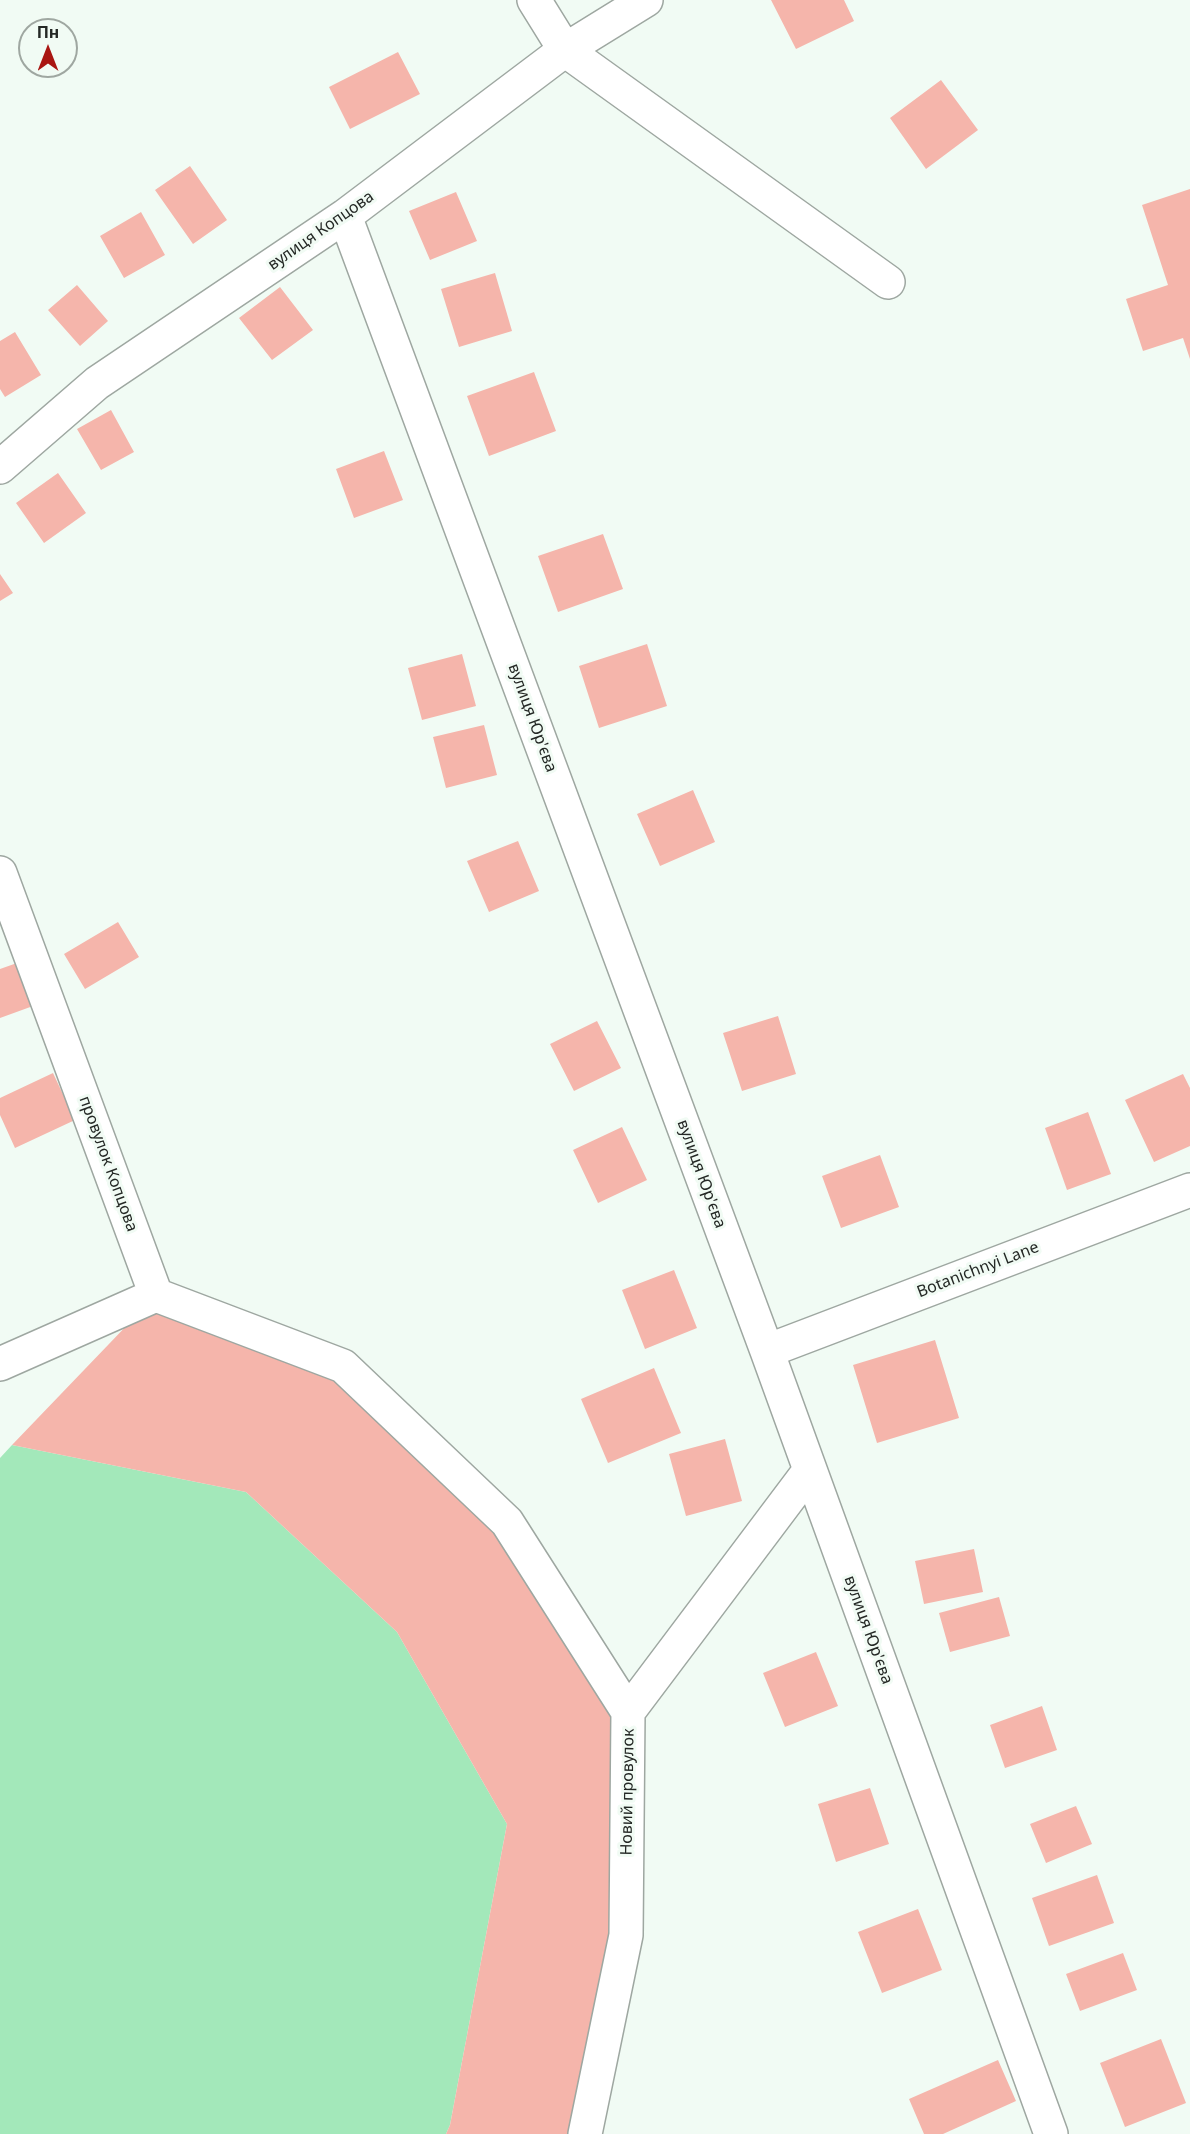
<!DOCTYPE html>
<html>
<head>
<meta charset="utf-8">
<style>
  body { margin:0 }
  #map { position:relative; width:1190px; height:2134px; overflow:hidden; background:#f1fbf4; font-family:"Noto Sans",sans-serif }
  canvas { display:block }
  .north { position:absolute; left:18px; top:18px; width:60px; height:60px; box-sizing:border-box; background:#f1fbf4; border:2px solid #9fa7a1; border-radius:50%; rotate:0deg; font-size:16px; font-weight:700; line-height:24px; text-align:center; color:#242825 }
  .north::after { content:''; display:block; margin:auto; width:21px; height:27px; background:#a91612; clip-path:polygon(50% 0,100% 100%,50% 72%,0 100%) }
</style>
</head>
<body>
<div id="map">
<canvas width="1190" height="2134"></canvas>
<div class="north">Пн</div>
</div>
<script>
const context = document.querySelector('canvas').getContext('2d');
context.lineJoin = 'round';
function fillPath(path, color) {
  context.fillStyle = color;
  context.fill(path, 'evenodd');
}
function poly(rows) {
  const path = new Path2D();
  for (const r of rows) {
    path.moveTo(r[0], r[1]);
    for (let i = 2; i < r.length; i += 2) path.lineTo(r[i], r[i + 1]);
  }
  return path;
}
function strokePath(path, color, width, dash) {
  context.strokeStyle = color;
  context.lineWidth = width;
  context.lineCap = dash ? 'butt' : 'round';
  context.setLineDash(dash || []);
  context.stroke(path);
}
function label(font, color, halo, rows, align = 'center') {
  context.font = font + ' "Noto Sans",sans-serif';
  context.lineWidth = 6;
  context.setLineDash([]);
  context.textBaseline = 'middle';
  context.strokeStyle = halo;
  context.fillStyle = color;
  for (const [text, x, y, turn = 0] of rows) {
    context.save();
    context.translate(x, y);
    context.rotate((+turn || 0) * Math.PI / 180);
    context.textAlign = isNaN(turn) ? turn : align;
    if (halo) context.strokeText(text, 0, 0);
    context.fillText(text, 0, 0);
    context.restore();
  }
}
fillPath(poly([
  [12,1445,246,1492,397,1632,507,1824,450,2125,446,2134,0,2134,0,1458]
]), '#a3e8ba');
fillPath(poly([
  [771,0,844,0,854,21,796,49],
  [398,52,420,94,350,129,329,87],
  [941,80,978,130,926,169,890,118],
  [190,166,227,220,193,244,155,190],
  [1190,189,1190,359,1183,338,1143,351,1126,299,1168,285,1142,205],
  [456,192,477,241,430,260,409,211],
  [141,212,165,255,124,278,100,236],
  [495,273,512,331,459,347,441,289],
  [77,285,108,321,80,346,48,310],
  [280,287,313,330,272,360,239,318],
  [15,332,41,375,5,397,0,389,0,341],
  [534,372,556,431,489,456,467,396],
  [111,410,134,452,101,470,77,429],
  [384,451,403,500,354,518,336,469],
  [58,473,86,513,44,543,16,503],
  [603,534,623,589,558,612,538,556],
  [0,574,13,593,0,601],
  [647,644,667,706,599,728,579,666],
  [462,654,476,706,422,720,408,668],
  [484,725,497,775,446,788,433,737],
  [693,790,715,842,660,866,637,814],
  [518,841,539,891,489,912,467,861],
  [118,922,139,957,85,989,64,954],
  [17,963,33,1006,0,1018,0,969],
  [778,1016,796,1074,742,1091,723,1033],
  [597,1021,621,1068,574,1091,550,1044],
  [53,1073,75,1120,15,1148,0,1115,0,1098],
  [1183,1074,1190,1088,1190,1146,1154,1162,1125,1100],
  [1088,1112,1111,1174,1067,1190,1045,1128],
  [622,1127,647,1180,598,1203,573,1150],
  [880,1155,899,1207,841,1228,822,1176],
  [674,1270,697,1328,645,1349,622,1290],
  [156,1295,343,1366,507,1522,628,1712,626,1935,585,2134,446,2134,450,2125,507,1824,397,1632,246,1492,12,1445],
  [935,1340,959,1418,877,1443,853,1365],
  [654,1368,681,1433,608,1463,581,1399],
  [725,1439,742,1501,686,1516,669,1454],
  [974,1549,983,1592,924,1604,915,1561],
  [999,1597,1010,1636,950,1652,939,1613],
  [816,1652,838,1706,785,1727,763,1673],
  [1042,1706,1057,1750,1005,1768,990,1725],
  [870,1788,889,1844,836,1862,818,1804],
  [1076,1806,1092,1844,1046,1863,1030,1824],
  [1097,1875,1114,1923,1049,1946,1032,1898],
  [918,1909,942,1970,882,1993,858,1932],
  [1123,1953,1137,1990,1080,2011,1066,1974],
  [1161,2039,1186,2103,1125,2127,1100,2063],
  [998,2060,1016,2101,943,2134,924,2134,909,2099]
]), '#f5b5ab');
const minor = poly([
  [534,0,565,50,888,282],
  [345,216,767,1351,1051,2134],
  [0,467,97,383,345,216,565,50,646,0],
  [0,873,156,1295],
  [156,1295,343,1366,507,1522,628,1712],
  [767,1351,1190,1190],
  [0,1364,156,1295],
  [585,2134,626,1935,628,1712,810,1470]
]);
strokePath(minor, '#9ea7a1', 36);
strokePath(minor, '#fff', 33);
label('16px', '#242825', '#f1fbf4', [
  ["вулиця Копцова",321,231,-35],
  ["вулиця Юр'єва",532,718,70],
  ["провулок Копцова",108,1164,70],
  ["вулиця Юр'єва",701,1174,70],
  ["Botanichnyi Lane",978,1270,-21],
  ["вулиця Юр'єва",868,1630,70],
  ["Новий провулок",628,1792,-89]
]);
</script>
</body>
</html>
